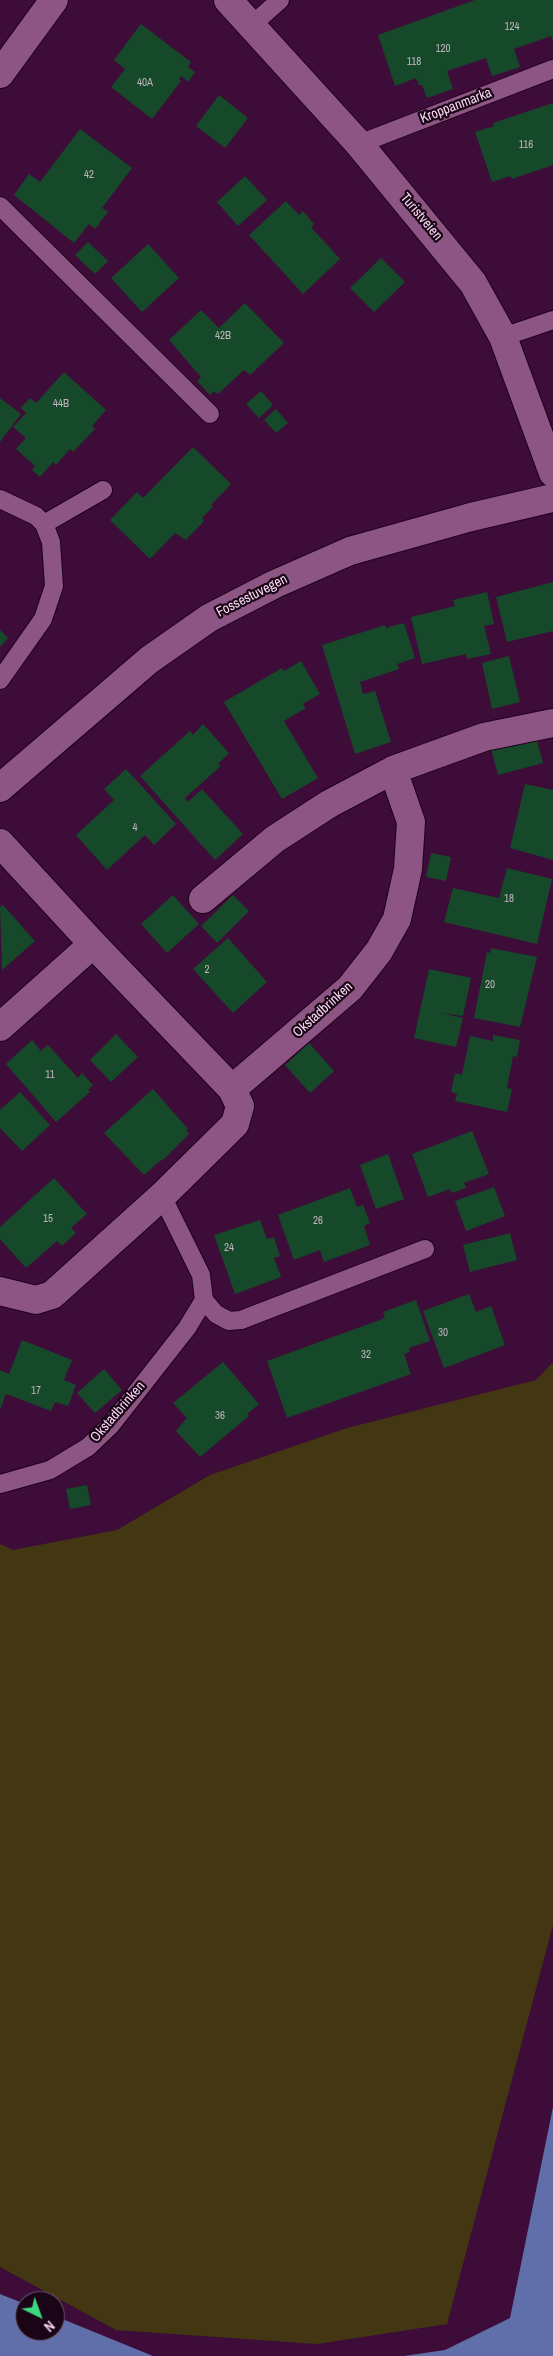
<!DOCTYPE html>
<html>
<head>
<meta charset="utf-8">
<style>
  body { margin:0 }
  #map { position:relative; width:553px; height:2356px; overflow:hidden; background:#3e0c38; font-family:"Archivo Narrow",sans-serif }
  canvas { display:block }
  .north { position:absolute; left:15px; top:2291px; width:50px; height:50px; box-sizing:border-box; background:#190516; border:1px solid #72596e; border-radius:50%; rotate:138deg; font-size:14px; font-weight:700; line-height:20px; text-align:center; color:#f8d8f1 }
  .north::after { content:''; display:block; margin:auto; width:18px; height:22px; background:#3cd77e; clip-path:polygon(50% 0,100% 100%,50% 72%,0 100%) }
</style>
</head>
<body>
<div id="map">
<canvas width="553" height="2356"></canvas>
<div class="north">N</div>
</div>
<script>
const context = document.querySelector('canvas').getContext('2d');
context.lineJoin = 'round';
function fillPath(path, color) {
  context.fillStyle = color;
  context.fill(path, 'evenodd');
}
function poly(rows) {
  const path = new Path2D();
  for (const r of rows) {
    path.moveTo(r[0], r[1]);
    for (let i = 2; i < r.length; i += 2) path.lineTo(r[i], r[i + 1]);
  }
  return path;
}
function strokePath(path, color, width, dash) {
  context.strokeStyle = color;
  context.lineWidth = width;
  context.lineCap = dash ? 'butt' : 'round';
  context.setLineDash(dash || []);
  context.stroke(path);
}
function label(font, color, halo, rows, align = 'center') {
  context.font = font + ' "Archivo Narrow",sans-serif';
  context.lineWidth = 4.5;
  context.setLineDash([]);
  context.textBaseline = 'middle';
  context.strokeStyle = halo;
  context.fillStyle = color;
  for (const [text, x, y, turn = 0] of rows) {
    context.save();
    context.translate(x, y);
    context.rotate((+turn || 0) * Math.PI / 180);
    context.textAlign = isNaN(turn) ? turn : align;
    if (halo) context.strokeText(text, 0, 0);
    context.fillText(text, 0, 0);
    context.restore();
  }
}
fillPath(poly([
  [553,1362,553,1925,447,2324,317,2344,116,2330,0,2267,0,1544,13,1550,117,1530,210,1475,347,1428,536,1380]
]), '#423712');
fillPath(poly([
  [553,2107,553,2356,404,2356,445,2350,510,2318],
  [0,2294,25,2304,25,2331,55,2331,55,2316,153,2356,0,2356]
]), '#606ea9');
fillPath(poly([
  [475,0,553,0,553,41,551,36,514,49,520,67,492,76,486,58,447,71,453,89,427,98,422,85,419,85,416,78,395,86,378,35],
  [141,24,191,62,188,67,195,72,188,82,181,76,179,79,181,81,152,119,111,87,125,69,114,60],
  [219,95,248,118,225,148,196,126],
  [553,103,553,165,512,179,510,176,492,182,475,132,494,126,493,123],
  [80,129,132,168,102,208,108,212,95,229,89,224,74,243,14,195,29,174,40,182],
  [245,176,267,200,238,226,217,202],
  [286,201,299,215,303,211,314,224,311,227,340,259,303,294,249,235],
  [88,242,108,261,95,274,75,255],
  [148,244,179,278,142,312,111,278],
  [381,258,405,282,374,312,350,288],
  [245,303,284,343,250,375,244,370,218,394,214,391,210,395,197,381,201,377,169,340,201,310,219,328],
  [64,372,106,410,92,426,95,429,73,452,70,449,56,465,53,462,40,477,32,470,35,466,16,449,26,438,13,427,26,413,21,408,30,398,36,403],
  [261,391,273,405,259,418,246,404],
  [0,398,21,414,0,442],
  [276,409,288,423,276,433,264,420],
  [193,447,231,484,211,505,213,507,202,518,204,521,186,540,175,533,150,559,110,520,137,492,143,498],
  [553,582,553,631,507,642,496,597],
  [487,592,494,624,484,626,491,654,467,659,466,654,422,664,411,617,455,606,453,600],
  [404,623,415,658,397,664,399,669,360,682,363,694,375,691,391,742,355,754,322,645,385,625,386,628],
  [0,630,8,638,0,647],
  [509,656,520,702,492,709,482,663],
  [301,661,320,694,303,704,306,708,284,721,318,778,282,799,224,702,282,668,284,671],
  [203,724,229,753,218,764,221,766,185,798,188,802,202,789,243,834,215,860,140,776,190,731,193,735],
  [536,737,543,763,498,775,491,749],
  [126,769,176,824,154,845,145,835,107,870,76,835,114,800,104,789],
  [525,784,553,790,553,860,510,848],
  [431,853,451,857,446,881,426,877],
  [507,868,552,879,537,944,444,922,453,888,499,898],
  [173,895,199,924,167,953,141,924],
  [233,895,249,911,217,943,201,926],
  [3,905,35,941,2,970,0,907],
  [228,938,267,982,233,1013,193,969],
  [491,948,537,957,520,1027,474,1018,487,952,490,953],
  [429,969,471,978,463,1016,441,1013,463,1018,456,1047,414,1038],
  [116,1034,138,1057,111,1082,90,1060],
  [493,1035,520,1040,517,1057,513,1056,507,1088,512,1089,507,1112,455,1101,457,1094,451,1092,455,1073,462,1075,470,1036,493,1041],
  [32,1040,41,1051,48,1045,78,1078,82,1073,93,1085,88,1090,90,1092,56,1122,6,1064],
  [309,1043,334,1071,310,1093,285,1065],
  [153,1089,188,1129,186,1131,189,1134,162,1161,161,1160,144,1175,104,1133],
  [20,1092,50,1125,22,1151,0,1128,0,1110],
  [472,1131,489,1174,464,1183,466,1188,452,1193,450,1189,428,1197,412,1154],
  [388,1154,404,1199,376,1209,360,1165],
  [54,1178,87,1214,71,1228,76,1233,62,1246,57,1241,26,1268,0,1239,0,1227],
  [494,1187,505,1216,466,1231,455,1201],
  [350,1188,357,1207,363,1205,370,1223,364,1226,370,1245,324,1262,320,1250,294,1260,278,1215],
  [260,1220,267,1239,274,1237,280,1256,274,1258,281,1277,235,1294,214,1235],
  [510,1233,517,1260,470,1272,463,1245],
  [469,1294,476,1312,491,1306,505,1345,444,1368,423,1311],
  [416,1300,430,1341,409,1348,410,1352,404,1354,411,1374,287,1418,267,1361,385,1318,383,1312],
  [22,1340,72,1360,64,1380,76,1385,68,1406,55,1402,51,1411,6,1394,0,1410,0,1370,9,1374],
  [223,1362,259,1404,247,1414,249,1416,200,1457,176,1431,187,1418,173,1403],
  [104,1369,122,1390,95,1413,77,1393],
  [87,1485,91,1505,70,1509,66,1489]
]), '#16492a');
const lane = poly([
  [252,25,280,0],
  [359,144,553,69],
  [0,206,210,414],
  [503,337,553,320],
  [0,499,36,516,44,524,51,542,54,586,43,619,0,680],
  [44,524,103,490],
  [204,1300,216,1314,229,1321,241,1320,425,1249],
  [0,1484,50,1470,88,1447,111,1425,187,1328,204,1300,201,1275,162,1196]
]);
const street = poly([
  [228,0,359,144,473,283,503,337,553,473],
  [0,74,54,0],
  [0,843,93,944,232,1089,240,1106,235,1124,162,1196,52,1295,36,1300,0,1291],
  [203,899,275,839,329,804,393,770],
  [0,1027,93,944],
  [232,1089,350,988,379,951,397,919,408,869,411,822,393,770,484,737,553,723]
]);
const secondary = poly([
  [0,788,149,660,209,618,275,584,350,551,471,517,553,498]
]);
strokePath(lane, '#1f001b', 20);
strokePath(street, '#1f001b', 30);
strokePath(secondary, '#1f001b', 30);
strokePath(lane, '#8c5583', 18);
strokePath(street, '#8c5583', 28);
strokePath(secondary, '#8c5583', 28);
label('11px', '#c0b4bf', null, [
  ["124",512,27],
  ["120",443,49],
  ["118",414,62],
  ["40A",145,83],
  ["116",526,145],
  ["42",89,175],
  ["42B",223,336],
  ["44B",61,404],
  ["4",135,828],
  ["18",509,899],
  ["2",207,970],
  ["20",490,985],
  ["11",50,1075],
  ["15",48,1219],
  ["26",318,1221],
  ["24",229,1248],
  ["30",443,1333],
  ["32",366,1355],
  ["17",36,1391],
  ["36",220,1416]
]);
label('14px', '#f8d8f1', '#190516', [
  ["Kroppanmarka",456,106,-21],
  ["Turistveien",421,217,50],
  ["Fossestuvegen",252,596,-27],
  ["Okstadbrinken",323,1010,-42],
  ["Okstadbrinken",118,1412,-49]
]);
</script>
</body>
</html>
